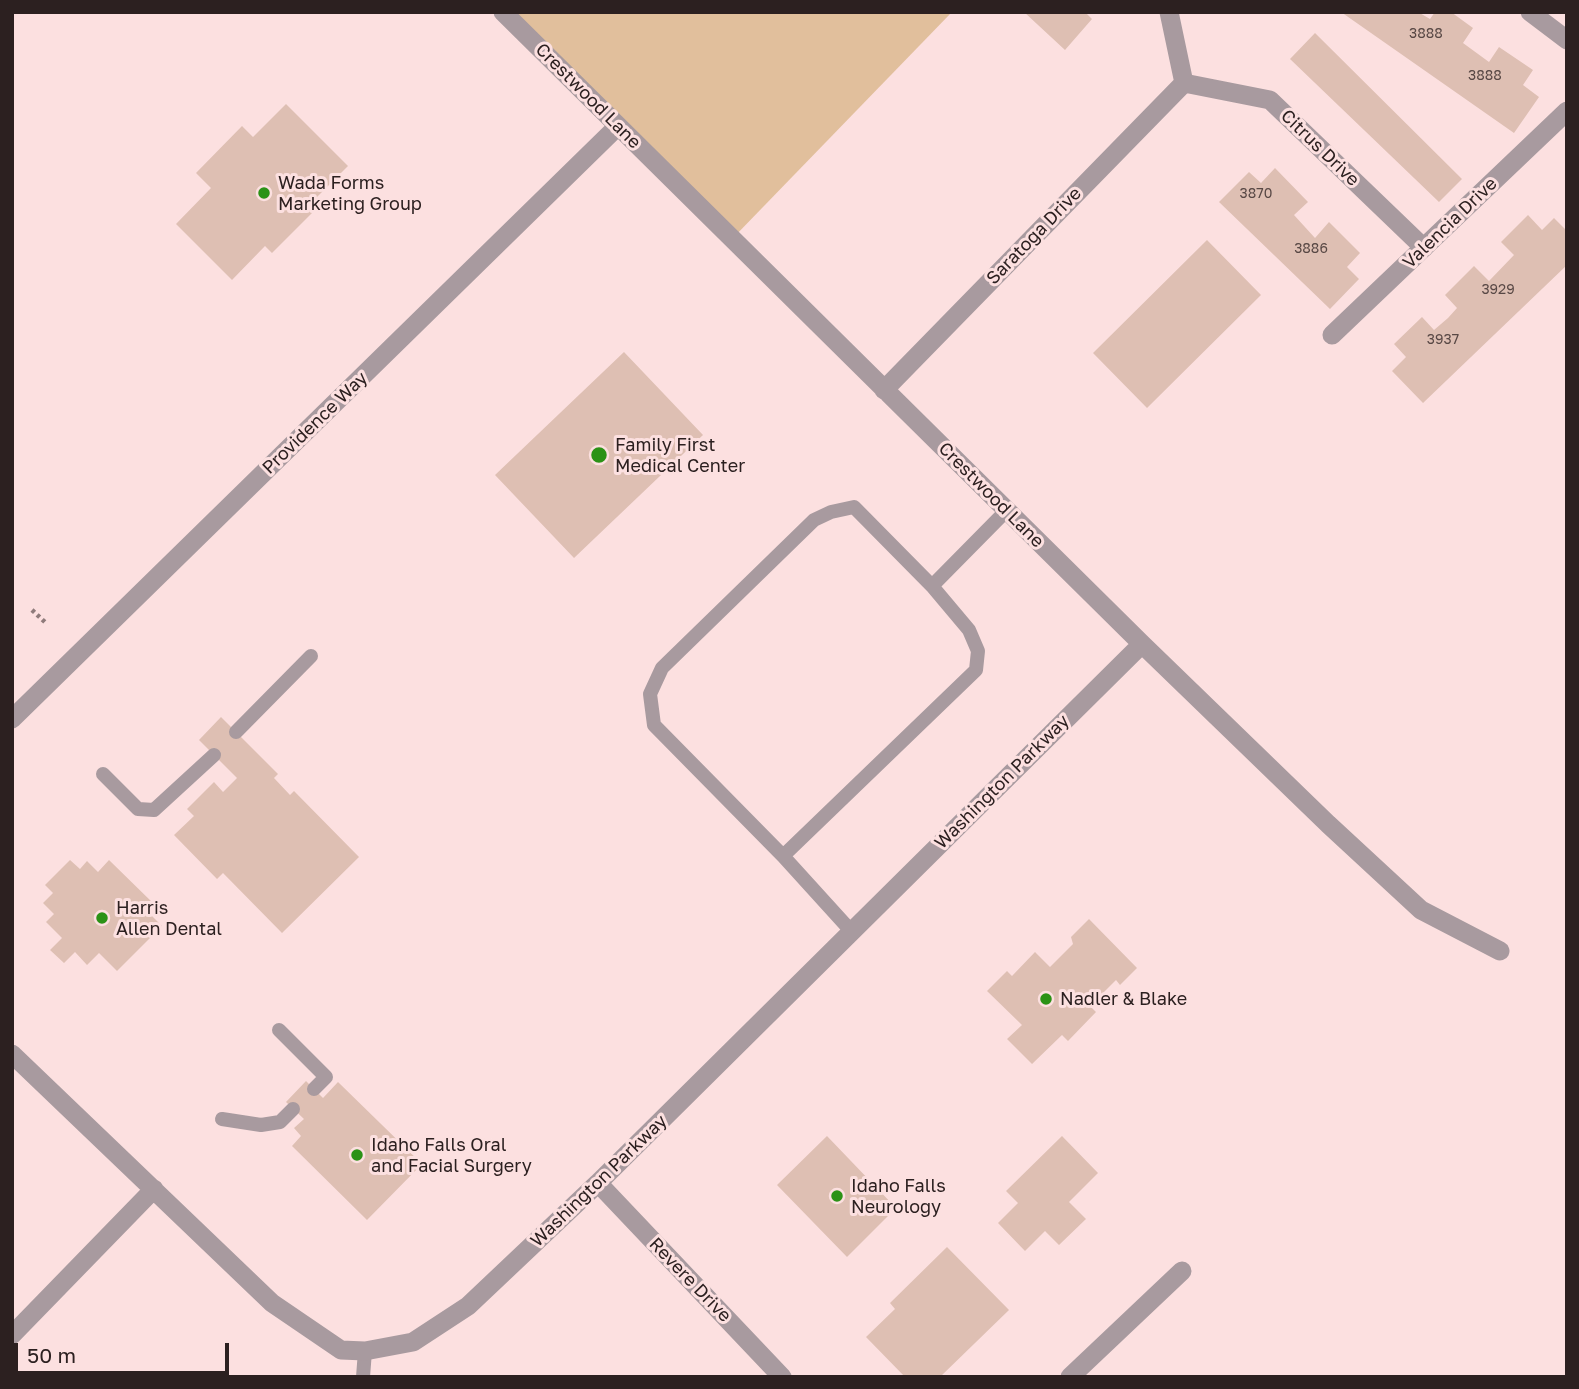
<!DOCTYPE html>
<html>
<head>
<meta charset="utf-8">
<style>
  body { margin:0 }
  #map { position:relative; width:1579px; height:1389px; overflow:hidden; background:#fce0e0; font-family:"Golos Text",sans-serif }
  canvas { display:block }
  .frame { position:absolute; inset:0; border:14px solid #2c2020; pointer-events:none }
  .scale { position:absolute; left:14px; top:1343px; width:215px; height:32px; box-sizing:border-box; border:4px solid #2c2020; border-top:0; padding-left:9px; font-size:21px; line-height:24px; white-space:nowrap; color:#2c2020; -webkit-text-stroke:5px #fce0e0; paint-order:stroke }
</style>
</head>
<body>
<div id="map">
<canvas width="1579" height="1389"></canvas>
<div class="frame"></div>
<div class="scale">50 m</div>
</div>
<script>
const context = document.querySelector('canvas').getContext('2d');
context.lineJoin = 'round';
function fillPath(path, color) {
  context.fillStyle = color;
  context.fill(path, 'evenodd');
}
function poly(rows) {
  const path = new Path2D();
  for (const r of rows) {
    path.moveTo(r[0], r[1]);
    for (let i = 2; i < r.length; i += 2) path.lineTo(r[i], r[i + 1]);
  }
  return path;
}
function strokePath(path, color, width, dash) {
  context.strokeStyle = color;
  context.lineWidth = width;
  context.lineCap = dash ? 'butt' : 'round';
  context.setLineDash(dash || []);
  context.stroke(path);
}
function label(font, color, halo, rows, align = 'center') {
  context.font = font + ' "Golos Text",sans-serif';
  context.lineWidth = 6;
  context.setLineDash([]);
  context.textBaseline = 'middle';
  context.strokeStyle = halo;
  context.fillStyle = color;
  for (const [text, x, y, turn = 0] of rows) {
    context.save();
    context.translate(x, y);
    context.rotate((+turn || 0) * Math.PI / 180);
    context.textAlign = isNaN(turn) ? turn : align;
    if (halo) context.strokeText(text, 0, 0);
    context.fillText(text, 0, 0);
    context.restore();
  }
}
fillPath(poly([
  [503,12,952,12,732,239]
]), '#e1bf9c');
fillPath(poly([
  [1024,12,1085,12,1092,19,1065,50],
  [1341,12,1418,12,1430,19,1435,12,1451,12,1473,28,1463,43,1489,62,1499,47,1533,70,1523,85,1539,97,1514,133],
  [1315,33,1462,179,1439,202,1290,59],
  [286,104,348,166,317,197,321,204,272,253,265,246,232,280,176,224,211,188,196,173,242,126,253,137],
  [1275,168,1308,202,1294,215,1315,238,1329,222,1360,253,1347,267,1359,279,1330,309,1219,202,1249,172,1261,183],
  [1528,215,1542,230,1554,218,1567,231,1567,265,1423,403,1392,371,1406,357,1394,344,1422,317,1434,330,1448,318,1457,308,1445,295,1474,266,1489,281,1514,255,1501,242],
  [1207,240,1261,295,1147,408,1093,353],
  [624,352,703,435,574,558,495,475],
  [221,717,278,774,274,778,290,795,294,791,359,857,282,933,223,873,217,879,174,835,194,816,187,809,214,782,223,792,237,778,199,740],
  [70,860,80,869,87,861,98,872,109,860,155,905,148,912,162,926,117,971,99,953,87,965,75,952,64,963,50,950,62,938,46,922,54,914,43,903,53,893,45,885],
  [1089,919,1137,968,1120,985,1116,980,1090,1006,1096,1012,1068,1041,1062,1035,1032,1064,1007,1039,1022,1025,987,991,1007,971,1012,976,1035,952,1050,967,1073,944,1071,937],
  [306,1081,323,1098,338,1082,422,1164,367,1220,292,1146,301,1136,294,1128,304,1119,286,1102],
  [827,1136,896,1208,847,1257,777,1185],
  [1062,1136,1098,1173,1069,1202,1086,1219,1059,1245,1045,1231,1025,1251,998,1223,1018,1203,1006,1191],
  [947,1247,1009,1310,940,1377,905,1377,866,1337,895,1309,890,1303]
]), '#debfb3');
strokePath(poly([
  [32,610,47,624]
]), '#8f7b7b', 4.5, [3.5, 3.5]);
strokePath(poly([
  [932,586,969,630,978,651,976,670,783,856,654,725,650,694,662,668,814,520,831,512,854,507,932,586,1007,510],
  [236,732,311,656],
  [103,774,138,809,154,810,214,755],
  [783,856,852,932],
  [279,1030,326,1077,314,1089],
  [222,1119,261,1125,280,1122,293,1109],
  [363,1377,365,1351]
]), '#a89a9f', 14);
strokePath(poly([
  [503,12,1142,644,1328,824,1421,910,1500,951],
  [1169,12,1184,83,1270,100,1424,248],
  [1530,12,1567,40],
  [1332,335,1567,111],
  [884,390,1184,83],
  [12,719,618,126],
  [12,1054,272,1303,341,1350,365,1351,413,1342,468,1306,598,1183,1142,644],
  [598,1183,782,1377],
  [12,1335,154,1189],
  [1070,1377,1182,1271]
]), '#a89a9f', 19);
for (const [x, y, r, color] of [
  [264,193,7,"#2b9216"],
  [599,455,9,"#2b9216"],
  [102,918,7,"#2b9216"],
  [1046,999,7,"#2b9216"],
  [357,1155,7,"#2b9216"],
  [837,1196,7,"#2b9216"]
]) {
  const dot = new Path2D();
  dot.arc(x, y, r, 0, 2 * Math.PI);
  context.fillStyle = color;
  context.fill(dot);
  strokePath(dot, '#fce0e0', 2.5);
}
label('14px', '#584845', null, [
  ["3888",1426,34],
  ["3888",1485,76],
  ["3870",1256,194],
  ["3886",1311,249],
  ["3929",1498,290],
  ["3937",1443,340]
]);
label('18px', '#2c2020', '#fce0e0', [
  ["Crestwood Lane",588,96,45],
  ["Citrus Drive",1320,148,44],
  ["Valencia Drive",1450,223,-44],
  ["Saratoga Drive",1034,236,-46],
  ["Providence Way",315,423,-44],
  ["Crestwood Lane",991,495,45],
  ["Washington Parkway",1002,782,-45],
  ["Washington Parkway",599,1181,-44],
  ["Revere Drive",690,1280,46]
]);
label('18px', '#2c2020', '#fce0e0', [
  ["Wada Forms",278,183],
  ["Marketing Group",278,204],
  ["Family First",615,445],
  ["Medical Center",615,466],
  ["Harris",116,908],
  ["Allen Dental",116,929],
  ["Nadler & Blake",1060,999],
  ["Idaho Falls Oral",371,1145],
  ["and Facial Surgery",371,1166],
  ["Idaho Falls",851,1186],
  ["Neurology",851,1207]
], 'left');
</script>
</body>
</html>
